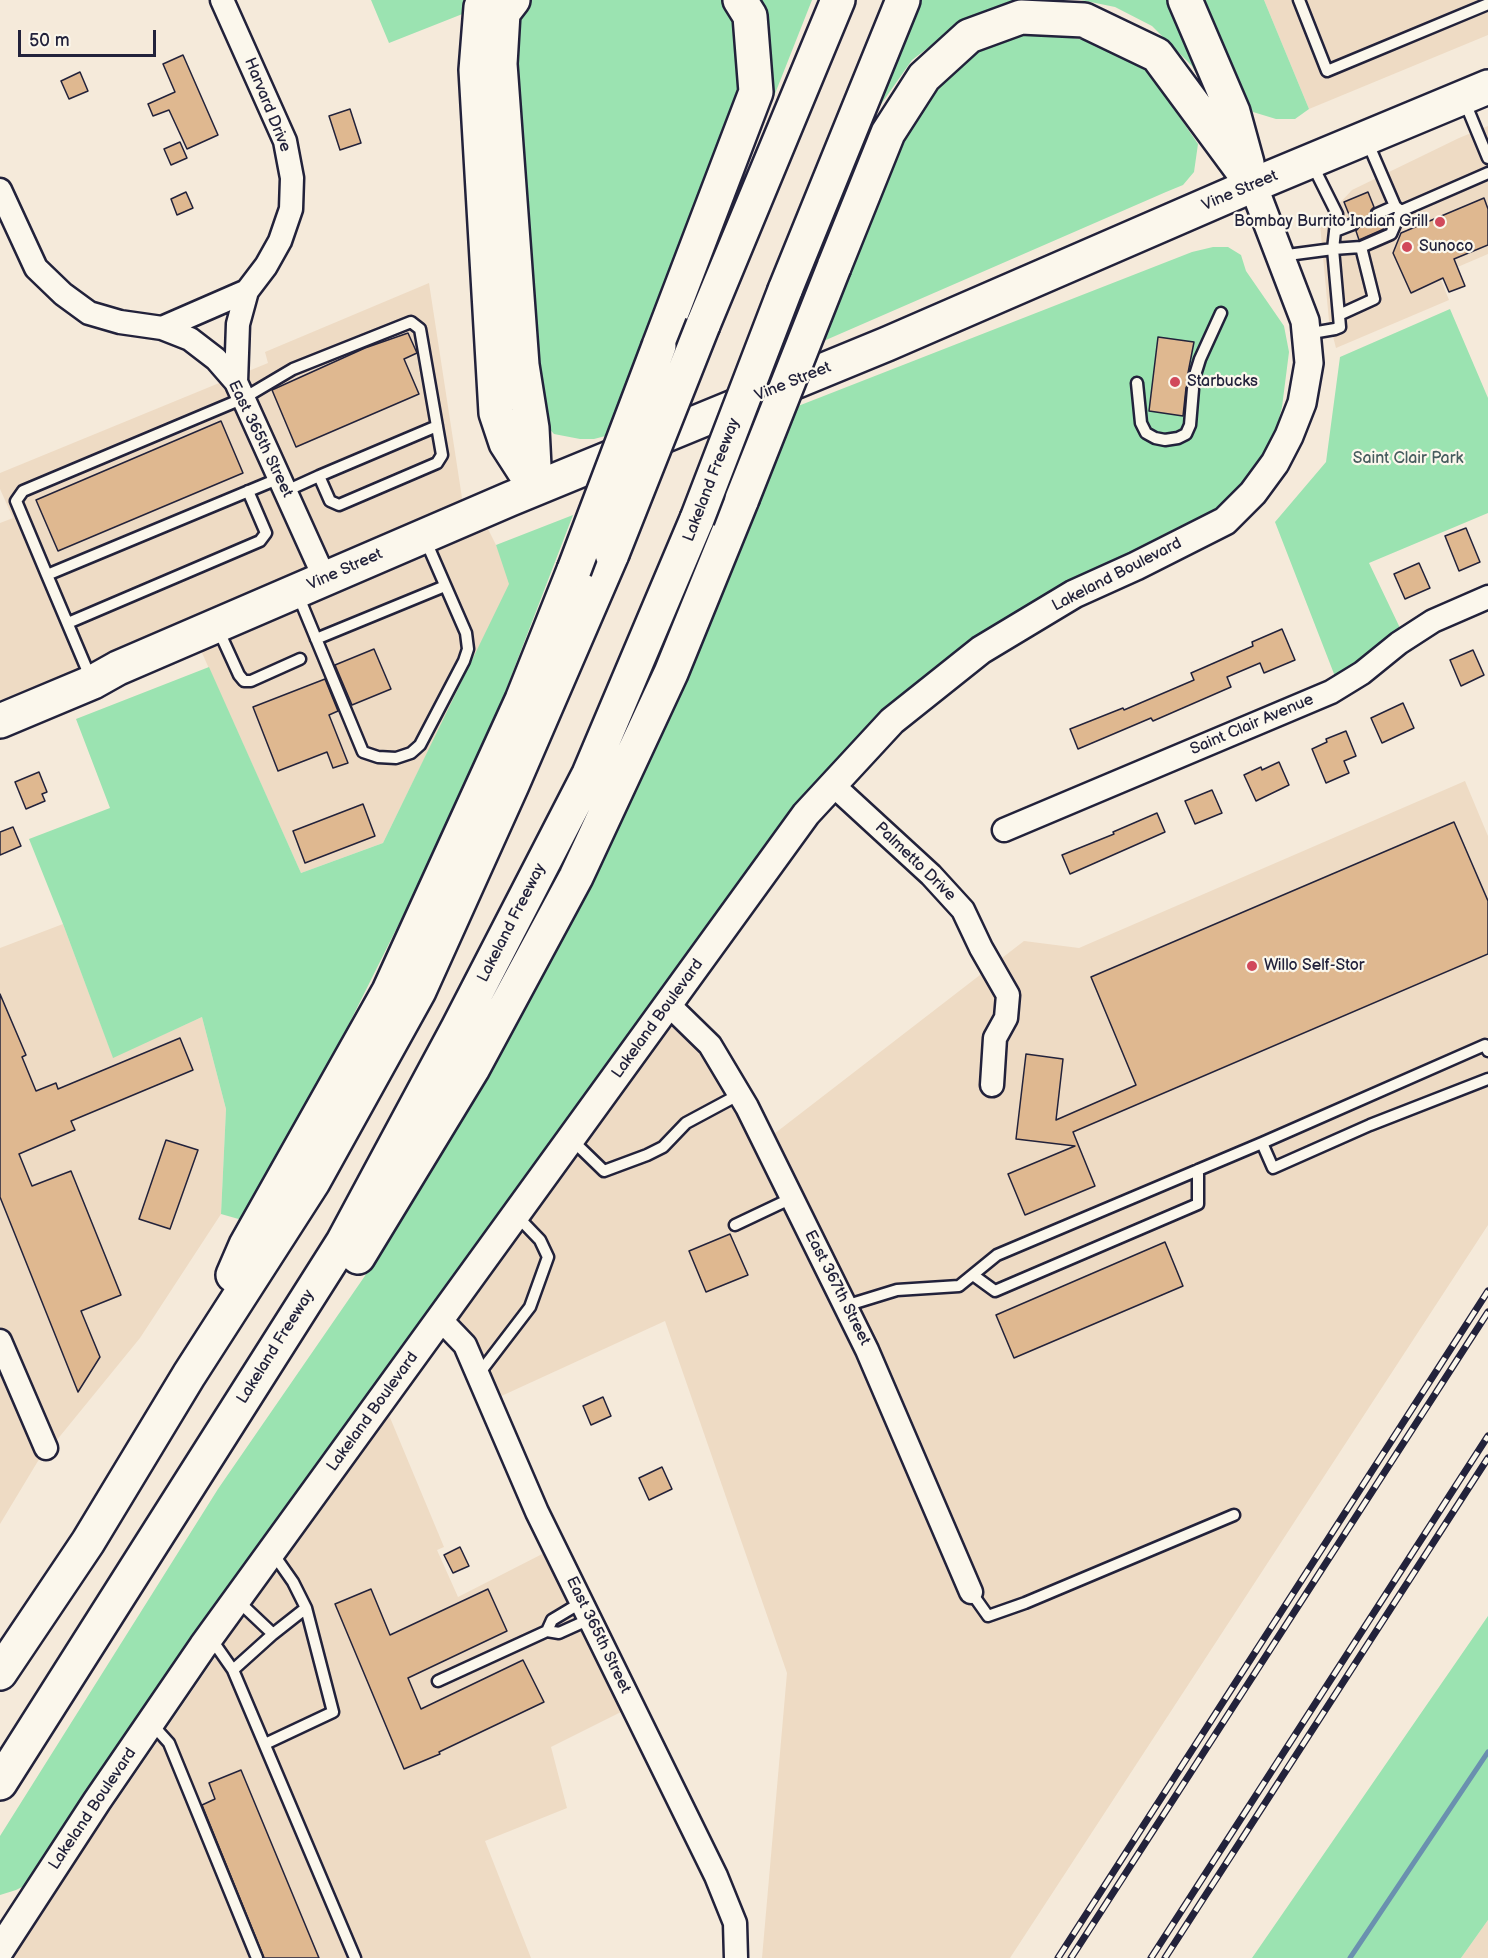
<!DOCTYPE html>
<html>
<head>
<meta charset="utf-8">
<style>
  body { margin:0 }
  #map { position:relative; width:1488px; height:1958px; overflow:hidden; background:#f5eada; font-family:"Balsamiq Sans",sans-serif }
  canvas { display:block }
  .scale { position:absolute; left:18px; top:30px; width:138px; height:27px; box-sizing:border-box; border:3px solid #22223b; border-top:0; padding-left:8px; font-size:18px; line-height:21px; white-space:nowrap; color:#22223b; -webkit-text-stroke:4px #fbf7ec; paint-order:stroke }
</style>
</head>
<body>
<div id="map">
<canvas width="1488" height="1958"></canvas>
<div class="scale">50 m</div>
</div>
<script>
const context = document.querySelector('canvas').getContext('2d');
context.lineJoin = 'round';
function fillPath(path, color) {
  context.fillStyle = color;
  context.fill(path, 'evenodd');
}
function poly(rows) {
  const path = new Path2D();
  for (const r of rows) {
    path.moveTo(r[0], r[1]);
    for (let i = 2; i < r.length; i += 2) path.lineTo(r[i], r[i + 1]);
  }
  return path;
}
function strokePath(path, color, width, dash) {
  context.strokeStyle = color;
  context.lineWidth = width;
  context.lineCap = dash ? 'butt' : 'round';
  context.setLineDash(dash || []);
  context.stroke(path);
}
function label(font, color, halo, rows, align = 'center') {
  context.font = font + ' "Balsamiq Sans",sans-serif';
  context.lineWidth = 4.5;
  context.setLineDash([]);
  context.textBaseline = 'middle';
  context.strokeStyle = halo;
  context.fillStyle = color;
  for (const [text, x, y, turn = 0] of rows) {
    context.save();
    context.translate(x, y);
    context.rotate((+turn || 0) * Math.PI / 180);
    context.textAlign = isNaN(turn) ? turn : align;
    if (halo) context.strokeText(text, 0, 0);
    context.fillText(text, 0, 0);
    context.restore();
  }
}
fillPath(poly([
  [1264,0,1488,0,1488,35,1309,109],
  [1488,126,1488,254,1439,275,1449,300,1336,348,1329,321,1320,224,1352,190,1459,138],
  [429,283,464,511,0,713,0,523,13,518,0,489,0,473,268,363,265,352],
  [484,521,498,549,510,584,383,843,301,873,198,644],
  [1465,781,1488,836,1488,1225,1010,1958,762,1958,787,1673,665,1321,497,1398,449,1319,671,1016,705,1052,810,1254,831,1249,774,1134,1024,941,1079,948],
  [63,924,113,1057,202,1017,226,1109,221,1214,140,1338,52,1446,0,1326,0,948],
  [0,1360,41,1456,0,1524],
  [386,1408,444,1547,437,1550,458,1597,552,1549,629,1708,551,1747,567,1808,485,1841,531,1958,9,1958],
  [1488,1920,1488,1958,1461,1958]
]), '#eedbc4');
fillPath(poly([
  [371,0,463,0,465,13,389,43],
  [527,0,723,0,736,23,744,80,613,434,594,439,580,439,554,434,544,423,534,400,511,39],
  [753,0,812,0,767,114,766,48],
  [921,0,1027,0,1013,1,962,22,912,60,879,107],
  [1081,0,1176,0,1207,92,1192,66,1152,26,1115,7],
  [1205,0,1264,0,1309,109,1295,119,1276,119,1253,112],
  [1051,34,1095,42,1135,61,1152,73,1170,103,1198,144,1194,172,1183,185,1166,192,819,343,905,128,932,86,976,49,1019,36],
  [1213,247,1228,247,1241,255,1246,271,1284,326,1289,352,1282,407,1274,438,1251,480,1209,516,1172,536,1108,562,996,626,922,680,851,747,636,1027,117,1748,28,1884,16,1890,0,1895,0,1836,218,1489,380,1254,484,1081,585,896,733,570,757,511,793,408,1192,252],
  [1450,309,1488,398,1488,513,1369,563,1400,628,1336,679,1275,522,1326,462,1340,357],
  [573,515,474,773,334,1054,242,1220,221,1214,226,1109,202,1017,113,1058,63,924,29,839,110,808,76,719,209,667,301,873,383,843,509,584,496,545],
  [1488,1616,1488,1920,1461,1958,1252,1958]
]), '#9be3b1');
strokePath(poly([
  [1350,1958,1488,1752]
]), '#6a90af', 5);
const building = poly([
  [183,55,218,135,187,149,169,110,153,116,148,104,175,92,163,64,183,55],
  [80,72,88,91,69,99,61,81,80,72],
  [350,109,361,143,340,150,329,116,350,109],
  [180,142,187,158,171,165,164,149,180,142],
  [186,192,193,208,177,215,171,199,186,192],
  [1368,192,1374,207,1371,210,1370,216,1373,220,1380,221,1384,229,1359,240,1356,231,1360,226,1360,221,1355,217,1350,217,1344,202,1368,192],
  [1484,198,1488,209,1488,245,1454,259,1465,286,1449,292,1443,278,1411,293,1393,253,1401,233,1484,198],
  [408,333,417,353,404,359,419,394,296,447,272,390,365,348,408,333],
  [1158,337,1194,342,1188,373,1190,382,1186,388,1183,416,1149,411,1158,337],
  [221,421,243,473,58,551,36,500,221,421],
  [1466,528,1480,562,1459,571,1445,536,1466,528],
  [1419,563,1430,588,1405,599,1394,574,1419,563],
  [1282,629,1295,660,1264,673,1260,663,1227,677,1231,687,1153,721,1151,718,1078,749,1070,729,1123,708,1124,710,1194,680,1191,673,1253,646,1252,642,1282,629],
  [374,649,391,689,352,705,335,665,374,649],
  [1473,650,1484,675,1461,686,1450,660,1473,650],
  [325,679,338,711,329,715,348,763,333,768,327,752,278,771,253,707,325,679],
  [1403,703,1414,728,1382,743,1371,718,1403,703],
  [1346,731,1356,756,1344,761,1349,773,1326,783,1312,749,1327,742,1326,739,1346,731],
  [1279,762,1289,785,1256,801,1244,775,1261,767,1262,770,1279,762],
  [39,772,47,792,42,794,45,801,26,809,15,782,39,772],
  [1212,790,1222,813,1195,824,1185,801,1212,790],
  [363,804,375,836,305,863,293,831,363,804],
  [1157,813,1165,832,1070,874,1062,855,1114,834,1113,832,1157,813],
  [1454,822,1488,901,1488,954,1073,1132,1095,1186,1025,1215,1008,1174,1075,1146,1016,1139,1026,1054,1063,1059,1056,1120,1136,1085,1091,977,1454,822],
  [13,827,21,846,0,855,0,832,13,827],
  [0,994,26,1055,22,1057,36,1091,56,1083,58,1089,180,1038,193,1070,71,1121,75,1130,19,1154,32,1186,71,1171,121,1295,81,1311,100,1357,78,1392,0,1197,0,994],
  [166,1140,198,1150,170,1229,139,1219,166,1140],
  [730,1234,748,1275,706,1292,689,1251,730,1234],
  [1165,1242,1183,1286,1014,1358,996,1315,1165,1242],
  [603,1397,611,1416,591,1425,583,1406,603,1397],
  [662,1467,672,1489,649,1500,639,1478,662,1467],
  [460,1547,469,1566,453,1573,444,1555,460,1547],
  [371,1589,390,1635,488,1589,507,1631,408,1678,421,1709,523,1660,544,1702,439,1752,440,1754,404,1769,335,1604,371,1589],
  [241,1770,319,1958,264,1958,202,1805,215,1799,209,1783,241,1770]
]);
fillPath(building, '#dfb890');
strokePath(building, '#22223b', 1.5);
const service = poly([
  [1299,0,1327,71,1488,4],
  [1464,100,1488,158],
  [1367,141,1395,206,1401,211,1488,173],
  [1377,214,1395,206],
  [1335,231,1353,224],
  [1280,256,1333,249,1361,247],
  [1339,315,1374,299,1361,247,1391,234,1401,211],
  [1306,334,1335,329,1340,327,1333,249,1337,214,1312,164],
  [1195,375,1200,359,1221,313],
  [1137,383,1141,423,1146,433,1155,438,1165,440,1178,438,1186,434,1190,425,1193,389],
  [319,476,437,426],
  [47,575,16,501,23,491,244,398,293,369,411,322,420,329,442,455,437,463,339,505,330,501,319,476,286,491],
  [298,595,363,752,378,757,396,758,411,753,420,745,464,661,468,649,466,633,425,539],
  [68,623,260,541,266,533,248,491],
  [218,629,239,675,244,681,251,681,300,659],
  [316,639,445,586],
  [91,679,47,575,280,478],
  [571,1139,604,1171,647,1155,663,1147,686,1123,740,1094],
  [1262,1143,1273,1168,1370,1125,1488,1079],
  [735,1225,792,1198],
  [973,1275,995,1291,1198,1204,1198,1170],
  [845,1306,897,1290,959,1286,997,1255,1262,1143,1485,1045,1488,1051],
  [478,1375,530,1307,548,1257,540,1240,516,1215],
  [971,1592,988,1616,1025,1603,1234,1515],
  [237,1600,273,1634,306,1608],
  [582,1602,552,1620,547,1631,559,1633,590,1619],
  [210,1637,233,1670,355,1958],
  [233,1670,273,1634],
  [438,1681,547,1631],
  [151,1723,169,1743,257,1958],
  [265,1744,333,1712,306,1608,293,1582,272,1552]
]);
const minor = poly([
  [222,0,285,141,292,178,291,209,280,241,266,266,247,291,238,324,236,382],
  [0,190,36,268,63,294,89,313,120,322,162,328,190,339,216,359,236,382,325,579],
  [162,328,247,291],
  [833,785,931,875,963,910,981,948,1008,995,1006,1018,995,1038,992,1085],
  [1004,830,1331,692,1362,673,1399,643,1433,621,1488,597],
  [669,1005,710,1045,747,1107,867,1350,971,1592],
  [441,1320,465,1345,537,1512,716,1876,735,1923,736,1958],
  [0,1341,46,1448]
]);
const tertiary = poly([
  [0,1950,97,1801,203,1646,806,814,892,721,981,650,1074,594,1136,566,1225,521,1253,493,1275,463,1289,436,1302,403,1309,363,1305,321,1253,185]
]);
const primary = poly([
  [0,721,93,682,118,668,510,499,887,344,1253,185,1488,87]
]);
const motorway = poly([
  [484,0,481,7,476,70,496,413,506,443,535,488],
  [513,0,503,13,500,64,522,365,532,428,535,486],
  [1185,0,1233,112,1247,163],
  [834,267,888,133,924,77,969,36,1021,17,1084,20,1157,55,1253,185],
  [785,290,903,0],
  [703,325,838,0],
  [659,346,756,92,750,16,740,0],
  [358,1257,473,1068,576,877,671,673,742,499],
  [233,1275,246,1245,389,991,522,700,574,570],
  [0,1673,88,1542,189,1375,313,1182,419,991,512,785,612,554],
  [0,1783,343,1242,458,1028,589,774,697,519]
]);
strokePath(service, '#22223b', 15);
strokePath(minor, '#22223b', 27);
strokePath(tertiary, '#22223b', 32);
strokePath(primary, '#22223b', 38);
strokePath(motorway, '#22223b', 38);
strokePath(service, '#fbf7ec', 10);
strokePath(minor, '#fbf7ec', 22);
strokePath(tertiary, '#fbf7ec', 27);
strokePath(primary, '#fbf7ec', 33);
strokePath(motorway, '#fbf7ec', 33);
const rail = poly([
  [1058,1958,1488,1291],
  [1071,1958,1488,1312],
  [1151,1958,1488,1436],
  [1165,1958,1488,1458]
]);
strokePath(rail, '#22223b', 7);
strokePath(rail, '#fbf7ec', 4.5, [14]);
const motorwayBridge = poly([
  [742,499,834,267],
  [697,519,785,290],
  [612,554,703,325],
  [574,570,659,346]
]);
strokePath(motorwayBridge, '#22223b', 38, []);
strokePath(motorwayBridge, '#fbf7ec', 33);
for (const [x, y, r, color] of [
  [1440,222,6,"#d1495b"],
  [1407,247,6,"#d1495b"],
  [1175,382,6,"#d1495b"],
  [1252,966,6,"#d1495b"]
]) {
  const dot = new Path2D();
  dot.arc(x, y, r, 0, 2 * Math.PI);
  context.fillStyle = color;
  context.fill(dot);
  strokePath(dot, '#fbf7ec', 2);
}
label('16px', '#22223b', '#fbf7ec', [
  ["Harvard Drive",267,105,68],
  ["Vine Street",1240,191,-23],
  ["Vine Street",793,382,-22],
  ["East 365th Street",260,439,64],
  ["Lakeland Freeway",712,480,-69],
  ["Vine Street",345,570,-24],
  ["Lakeland Boulevard",1117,575,-27],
  ["Saint Clair Avenue",1252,725,-23],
  ["Palmetto Drive",915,862,44],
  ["Lakeland Freeway",512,923,-63],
  ["Lakeland Boulevard",658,1019,-54],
  ["East 367th Street",837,1288,63],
  ["Lakeland Freeway",276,1347,-58],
  ["Lakeland Boulevard",373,1412,-54],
  ["East 365th Street",598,1635,64],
  ["Lakeland Boulevard",93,1809,-56]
]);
label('16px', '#22223b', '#fbf7ec', [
  ["Bombay Burrito Indian Grill",1428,222,"right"],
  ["Sunoco",1419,247],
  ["Starbucks",1187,382],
  ["Willo Self-Stor",1264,966]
], 'left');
label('16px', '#465c5e', '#fbf7ec', [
  ["Saint Clair Park",1408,459]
]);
</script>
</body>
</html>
